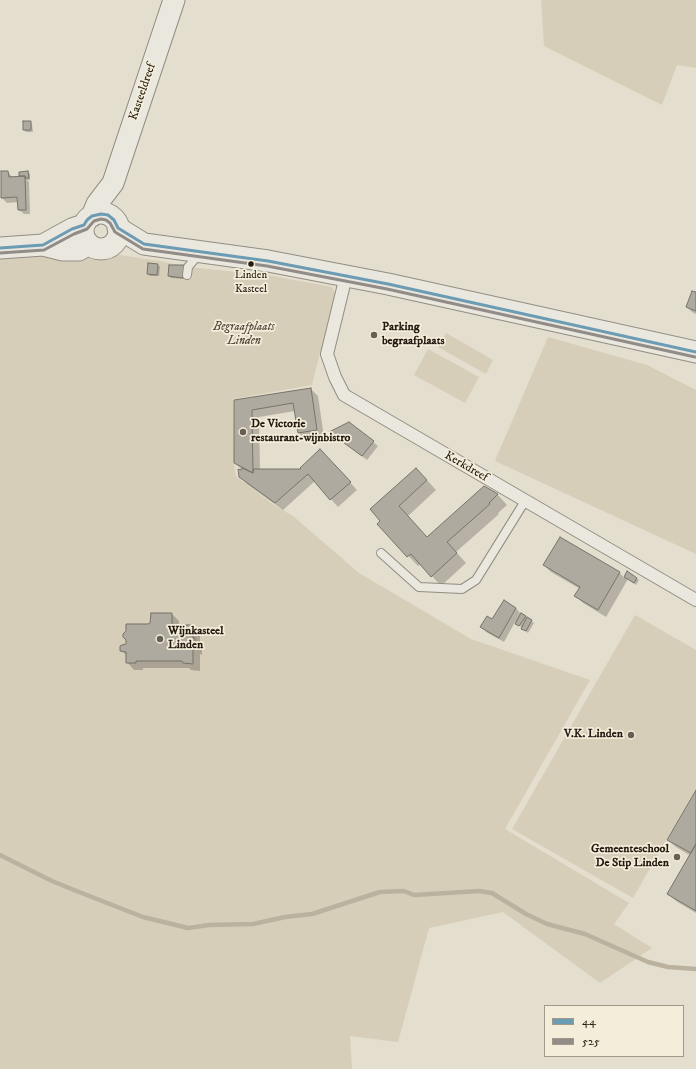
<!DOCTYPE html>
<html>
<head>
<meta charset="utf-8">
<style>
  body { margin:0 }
  #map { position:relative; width:696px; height:1069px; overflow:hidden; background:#e4dece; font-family:"IM FELL DW Pica",serif }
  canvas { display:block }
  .legend { position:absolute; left:544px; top:1005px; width:140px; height:52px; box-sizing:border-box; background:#f3edda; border:1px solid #a0998a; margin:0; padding:5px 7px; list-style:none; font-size:12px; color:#241a12 }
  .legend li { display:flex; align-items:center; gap:8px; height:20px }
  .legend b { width:20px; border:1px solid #a0998a }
</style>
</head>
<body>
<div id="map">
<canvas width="696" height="1069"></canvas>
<ul class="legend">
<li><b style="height:5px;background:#6c9cb4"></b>44</li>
<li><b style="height:5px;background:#928c88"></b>525</li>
</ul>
</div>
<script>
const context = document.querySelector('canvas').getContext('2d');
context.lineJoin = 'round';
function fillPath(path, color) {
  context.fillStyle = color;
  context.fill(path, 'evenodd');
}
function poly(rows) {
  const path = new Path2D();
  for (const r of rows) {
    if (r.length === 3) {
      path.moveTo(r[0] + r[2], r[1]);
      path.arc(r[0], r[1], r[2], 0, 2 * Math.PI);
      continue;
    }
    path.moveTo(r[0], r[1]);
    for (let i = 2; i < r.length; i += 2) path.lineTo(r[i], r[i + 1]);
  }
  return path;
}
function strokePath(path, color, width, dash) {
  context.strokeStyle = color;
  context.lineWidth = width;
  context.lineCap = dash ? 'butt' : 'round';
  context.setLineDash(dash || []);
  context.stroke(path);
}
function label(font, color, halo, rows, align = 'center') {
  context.font = font + ' "IM FELL DW Pica",serif';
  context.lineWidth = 3.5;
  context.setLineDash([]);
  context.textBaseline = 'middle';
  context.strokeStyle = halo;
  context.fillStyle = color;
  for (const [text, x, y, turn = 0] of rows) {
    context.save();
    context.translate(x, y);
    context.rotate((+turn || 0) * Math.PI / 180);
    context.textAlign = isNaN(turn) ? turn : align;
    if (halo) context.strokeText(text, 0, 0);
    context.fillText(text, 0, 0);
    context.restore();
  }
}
fillPath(poly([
  [541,0,696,0,696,68,677,65,662,105,544,46],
  [100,252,160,261,188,267,267,275,332,287,335,293,312,385,233,399,234,464,236,476,274,505,293,516,359,573,471,639,590,680,505,829,629,903,614,924,652,948,600,983,503,912,429,928,398,1042,350,1036,352,1069,0,1069,0,258],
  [446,333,493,360,486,374,438,347],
  [548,337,647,365,696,390,696,554,495,461],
  [428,349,479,377,465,403,414,375],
  [635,615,696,650,696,788,633,898,512,829]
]), '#d6ceb9');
fillPath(poly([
  [30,122,32,124,33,132,26,132,24,130],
  [8,172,13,178,21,177,20,176,28,172,30,174,30,180,27,180,29,182,30,214,24,214,19,210,19,202,7,203,2,198,1,179],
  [158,265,160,267,159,276,150,276,148,274],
  [184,266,186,269,185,279,171,278,169,276],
  [696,294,696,314,692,312,687,307],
  [311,389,318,396,324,437,306,440,299,433,295,411,259,417,260,470,303,470,328,458,357,490,338,507,315,481,283,510,247,484,240,476,245,473,235,463,235,401],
  [349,423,378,446,367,460,331,433],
  [426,479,436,490,408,516,427,538,484,487,498,495,507,505,498,513,499,514,456,552,466,563,441,586,421,564,418,566,378,524],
  [560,538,620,573,624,578,627,573,639,580,636,585,628,579,606,617,583,603,576,596,580,589,551,572,544,565],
  [516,608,520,613,534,623,528,633,515,622,504,642,486,632,482,627,492,620],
  [172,614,179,621,179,626,193,626,200,633,200,644,202,646,202,655,200,654,200,671,191,670,189,668,143,668,143,670,134,670,127,662,127,656,121,650,149,625],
  [696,792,696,913,676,901,668,894,691,856,676,847,668,840]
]), '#0003');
strokePath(poly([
  [0,855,52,881,79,892,143,917,188,928,209,925,253,924,285,917,312,914,380,892,404,891,414,895,479,891,492,893,526,914,547,924,585,934,648,962,668,967,696,969]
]), '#bab29e', 4.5);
const building = poly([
  [23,121,31,121,31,130,23,130,23,121],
  [1,171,8,171,9,177,25,176,26,210,18,210,17,197,1,198,1,171],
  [28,171,29,178,25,178,25,176,19,176,19,172,28,171],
  [148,263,158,264,157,275,147,274,148,263],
  [169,265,184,265,183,278,168,276,169,265],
  [692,291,696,292,696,311,686,307,692,291],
  [311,388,317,430,298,433,293,403,252,410,253,473,234,463,234,400,311,388],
  [349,422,374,441,362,456,329,432,349,422],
  [320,449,351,482,330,500,308,474,275,503,239,477,238,469,241,470,242,468,253,473,253,469,301,469,300,468,320,449],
  [416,468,427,480,399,506,427,537,484,486,498,494,489,503,490,504,447,542,457,553,431,577,411,554,407,557,377,524,380,521,370,509,416,468],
  [560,537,620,572,598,610,574,596,580,587,543,565,560,537],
  [627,571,637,578,634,583,624,577,627,571],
  [504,600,516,608,499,638,480,627,487,616,492,619,504,600],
  [151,613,172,613,172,625,193,625,193,638,195,638,195,648,193,648,193,664,183,663,182,661,136,661,136,663,126,663,126,652,120,651,120,646,122,645,126,644,126,640,123,637,123,634,126,631,126,624,148,624,150,623,151,613],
  [521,613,526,616,519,626,515,624,521,613],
  [527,617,532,620,526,631,521,629,527,617],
  [696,790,696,844,691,853,667,840,696,790],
  [696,844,696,911,667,894,696,844]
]);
fillPath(building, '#afaa9f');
strokePath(building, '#77736a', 1);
const service = poly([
  [187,275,188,267,199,254],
  [381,553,419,587,462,589,476,580,525,501]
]);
const pedestrian = poly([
  [346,276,327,354,335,377,344,395,696,600]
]);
const tertiary = poly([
  [101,231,18],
  [92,216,97,204,113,183,174,0],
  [118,228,144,244,268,261,388,284,696,352],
  [43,245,72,229,84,225],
  [0,248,43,245,63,250,79,250,89,244]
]);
strokePath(service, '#928d83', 10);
strokePath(pedestrian, '#928d83', 14);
strokePath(tertiary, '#928d83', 23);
strokePath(service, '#eae7df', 8);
strokePath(pedestrian, '#eae7df', 12);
strokePath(tertiary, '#eae7df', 21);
strokePath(poly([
  [0,248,43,245,72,229,84,225,87,220,92,216,101,214,108,215,114,220,118,228,144,244,268,261,388,284,696,352]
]), '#6c9cb4', 3);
strokePath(poly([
  [0,253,44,250,74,234,87,229,94,221,101,219,106,220,110,223,115,232,143,249,267,266,387,289,695,357]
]), '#928c88', 3);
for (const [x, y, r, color] of [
  [251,264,3.5,"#241a12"],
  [374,335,4,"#675f54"],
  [243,432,4,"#675f54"],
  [160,639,4,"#675f54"],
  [631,735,4,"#675f54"],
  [677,857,4,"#675f54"]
]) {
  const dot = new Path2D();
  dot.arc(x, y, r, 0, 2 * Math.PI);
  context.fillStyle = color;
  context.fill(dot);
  strokePath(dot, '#f3edda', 1.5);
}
label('11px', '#241a12', '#f3edda', [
  ["Linden",251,276],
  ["Kasteel",251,290]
]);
label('12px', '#241a12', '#f3edda', [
  ["Kasteeldreef",143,92,-71],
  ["Kerkdreef",466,467,30]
]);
label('italic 12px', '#564c3f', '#f3edda', [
  ["Begraafplaats",244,328],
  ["Linden",244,342]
]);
label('bold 12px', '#241a12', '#f3edda', [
  ["Parking",382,328],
  ["begraafplaats",382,342],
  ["De Victorie",251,425],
  ["restaurant-wijnbistro",251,439],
  ["Wijnkasteel",168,632],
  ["Linden",168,646],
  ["V.K. Linden",623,735,"right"],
  ["Gemeenteschool",669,850,"right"],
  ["De Stip Linden",669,864,"right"]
], 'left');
</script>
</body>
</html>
